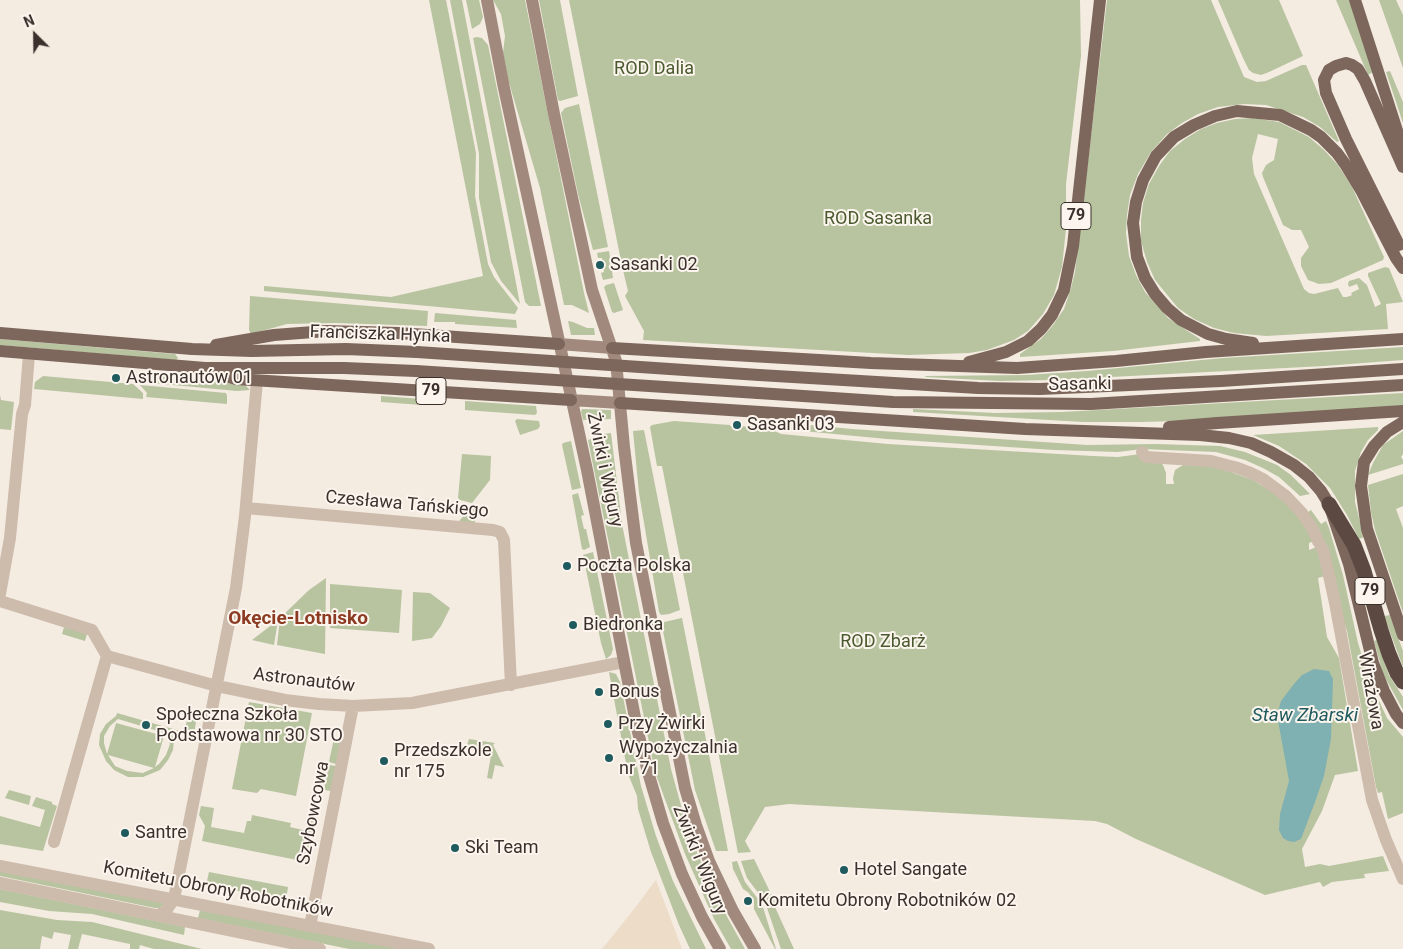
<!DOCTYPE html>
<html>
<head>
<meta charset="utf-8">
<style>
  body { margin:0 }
  #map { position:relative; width:1403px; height:949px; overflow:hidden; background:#f4ebe1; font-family:Roboto,sans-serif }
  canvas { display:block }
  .north { position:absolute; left:10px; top:10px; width:50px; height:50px; -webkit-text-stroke:4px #fbf5ee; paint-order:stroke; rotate:337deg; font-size:14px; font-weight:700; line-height:20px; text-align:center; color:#3b302b }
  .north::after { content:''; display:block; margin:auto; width:18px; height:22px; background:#3b302b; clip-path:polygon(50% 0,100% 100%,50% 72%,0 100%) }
</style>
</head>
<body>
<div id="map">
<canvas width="1403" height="949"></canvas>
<div class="north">N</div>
</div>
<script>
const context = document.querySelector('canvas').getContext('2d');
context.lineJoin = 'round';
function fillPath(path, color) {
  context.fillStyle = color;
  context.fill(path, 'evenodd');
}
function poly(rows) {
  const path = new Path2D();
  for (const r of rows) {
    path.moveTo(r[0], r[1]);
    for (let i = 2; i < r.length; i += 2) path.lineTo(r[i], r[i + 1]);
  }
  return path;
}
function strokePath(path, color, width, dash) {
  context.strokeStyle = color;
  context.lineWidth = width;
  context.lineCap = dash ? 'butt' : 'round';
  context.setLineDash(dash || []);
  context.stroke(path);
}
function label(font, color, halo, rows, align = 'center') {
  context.font = font + ' Roboto,sans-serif';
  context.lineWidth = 4;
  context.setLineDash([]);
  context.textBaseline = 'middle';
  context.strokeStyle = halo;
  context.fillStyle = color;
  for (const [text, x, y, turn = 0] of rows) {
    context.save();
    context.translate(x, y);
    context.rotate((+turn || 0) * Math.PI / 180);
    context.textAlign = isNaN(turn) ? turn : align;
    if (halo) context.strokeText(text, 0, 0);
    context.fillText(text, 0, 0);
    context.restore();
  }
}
fillPath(poly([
  [429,0,446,0,476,153,475,196,488,264,494,277,518,308,515,314,264,291,264,286,391,297,483,276],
  [450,0,462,0,520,304,501,281,491,262,479,198,479,154],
  [466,0,479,0,483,17,480,24,472,29],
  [493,0,525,0,584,293,589,313,572,305,564,305,540,188,508,79,503,53,505,36,501,14],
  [539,0,560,0,578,96,560,101,558,100],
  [569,0,1080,0,1081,56,1066,184,1066,229,1062,267,1054,295,1043,314,1028,331,1014,340,987,350,969,353,908,355,643,340,644,331,625,296,628,291,622,266],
  [1107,0,1211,0,1244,77,1257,82,1266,81,1302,65,1306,65,1339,141,1337,142,1320,127,1303,117,1266,105,1244,104,1218,107,1198,114,1182,123,1167,134,1151,152,1138,174,1130,195,1127,215,1126,233,1129,256,1136,275,1145,292,1168,318,1200,339,1200,341,1113,351,1020,357,1020,354,1041,339,1053,325,1064,309,1071,288,1075,272],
  [1218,0,1279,0,1303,56,1269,72,1261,75,1253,73,1249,70,1243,58],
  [1336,0,1349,0,1373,72,1368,75],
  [1379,0,1396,0,1403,15,1403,68],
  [477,37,482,38,488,45,541,306,529,306,525,302,473,38],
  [1390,71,1403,102,1403,123,1386,72],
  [579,104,608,247,593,250,578,194,561,113,565,108],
  [1253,118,1279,122,1309,137,1324,150,1338,165,1352,187,1384,257,1383,260,1331,283,1319,284,1308,280,1301,266,1301,258,1309,247,1301,230,1292,230,1283,225,1263,177,1262,173,1266,165,1274,160,1278,139,1258,134,1252,158,1254,174,1304,289,1309,293,1314,294,1338,288,1343,297,1347,297,1352,295,1351,293,1359,289,1357,284,1349,287,1348,284,1349,281,1359,278,1367,285,1375,307,1381,304,1368,276,1368,273,1385,267,1389,268,1403,302,1386,304,1388,329,1266,336,1234,333,1214,328,1194,319,1178,308,1155,280,1147,262,1141,241,1141,220,1143,203,1149,184,1159,166,1170,151,1185,139,1201,129,1217,123,1235,119],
  [609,251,613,278,603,280,601,273,604,272,602,258,598,258,597,253],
  [614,283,623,310,614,313,612,312,604,287,606,285],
  [250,296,428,311,427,326,335,323,287,324,251,334,249,330],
  [435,313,516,320,517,328,455,324,455,322,434,322],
  [568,321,573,322,587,328,594,328,595,335,571,335],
  [0,339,175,354,178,358,176,360,0,345],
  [1403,347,1403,360,1324,366,1053,380,1000,381,925,377,926,376,1027,375,1087,371,1223,358],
  [130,374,244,384,250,390,237,391,130,381,128,379],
  [43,376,133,384,143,393,143,399,34,389,35,382],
  [140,385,226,393,227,396,227,404,146,397,147,393],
  [1403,393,1403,407,1213,420,1142,422,1083,422,913,412,913,409,995,413,1062,412],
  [0,395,1,400,14,402,11,430,0,429],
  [381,396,422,399,422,405,381,402],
  [465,401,536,406,537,413,535,415,465,410],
  [582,409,611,410,611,419,583,420,581,412],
  [517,419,539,421,540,426,538,429,520,435,515,421],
  [674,421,730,425,730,426,766,427,781,434,888,444,1093,456,1118,457,1140,454,1160,462,1163,465,1166,473,1166,484,1174,484,1173,478,1175,470,1183,465,1214,466,1253,480,1277,495,1292,508,1316,544,1313,545,1312,542,1309,543,1309,550,1317,547,1325,576,1318,578,1327,637,1339,658,1358,771,1335,775,1322,811,1302,849,1305,867,1320,864,1329,866,1383,856,1389,871,1364,874,1365,878,1332,882,1323,887,1320,882,1265,895,1136,839,1107,824,1095,821,789,804,765,807,745,841,751,852,738,853,662,466,657,466,650,427,652,425],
  [766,421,852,429,1087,445,1156,444,1220,446,1245,452,1277,465,1291,475,1310,494,1300,496,1279,477,1263,468,1245,460,1216,452,1142,449,1118,452,1054,450,887,439,782,429],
  [1378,427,1378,430,1368,440,1361,452,1355,471,1355,502,1364,537,1359,539,1347,515,1330,488,1306,464,1279,446,1253,435],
  [644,430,680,610,669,614,661,615,659,612,639,493,633,431],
  [1403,431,1403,454,1401,457,1403,460,1403,464,1368,475,1373,463,1383,445],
  [611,433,622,524,671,769,682,809,698,855,720,904,745,949,731,949,714,919,685,854,655,772,588,440,602,435,603,450,607,450,604,434],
  [571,441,581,488,572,490,562,445,563,443],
  [462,454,491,456,490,480,472,503,460,500,458,498],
  [1403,474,1403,506,1396,509,1403,528,1403,613,1375,530,1371,512,1368,485],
  [578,493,584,515,581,516,584,529,586,529,590,547,584,550,582,549,572,495],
  [473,506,480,507,474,524,459,521],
  [1311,510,1321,524,1326,521,1329,528,1343,575,1358,643,1369,679,1387,718,1403,737,1403,813,1388,819,1382,792,1378,793,1376,787,1347,631,1307,513],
  [593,552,613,649,611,655,606,659,601,643,583,555],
  [326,578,325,654,277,645,280,618,309,590],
  [330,584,402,590,399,633,330,628],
  [413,592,430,593,450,608,441,626,432,638,412,641],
  [1390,615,1403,651,1403,667,1384,616],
  [682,618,728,851,716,851,695,790,684,736,662,626,664,622],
  [278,620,274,645,252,640],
  [64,627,87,634,85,641,62,634],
  [1377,640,1389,675,1403,697,1403,710,1383,674,1374,641],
  [609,672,616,674,620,682,641,786,656,836,673,881,706,949,690,949,679,925,651,852,638,809,637,796,628,774],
  [249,702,312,713,296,796,261,789,257,793,232,789],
  [117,713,180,731,178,736,172,735,174,740,173,750,168,760,160,770,143,777,128,777,114,770,106,761,99,745,100,734,106,724,116,716],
  [118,719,165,733,170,744,166,755,159,764,155,767,164,736,116,723,107,754,104,743,104,736,110,726],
  [108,755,154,768,143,773,127,771,115,766],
  [189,714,197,716,193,740,183,735],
  [334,738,341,739,336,764,329,762],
  [469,739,495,743,493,745,504,767,495,765,492,779,487,778,492,750,467,745],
  [329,765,336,766,331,791,324,790],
  [9,790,31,796,29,805,5,798],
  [36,797,52,802,52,804,57,806,43,851,0,844,0,816,40,827,45,810,32,806],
  [201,806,214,808,211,827,244,833,247,821,251,821,252,815,291,823,290,827,307,831,310,820,315,821,307,862,202,841,205,826,199,815],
  [754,859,776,904,775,907,794,949,781,949,765,902,747,878,741,861],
  [737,861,745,882,762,904,776,949,775,949,754,909,754,904,749,893,743,889,733,869,732,862],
  [0,871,165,903,160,908,155,908,0,876],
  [209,872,288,887,286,900,206,885],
  [0,889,185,927,184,935,92,914,49,911,0,902],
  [0,910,57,920,92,922,202,949,154,949,140,945,139,949,130,949,130,944,82,934,78,949,68,949,71,935,54,932,52,939,42,936,40,949,0,949],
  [200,910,401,949,349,949,198,918]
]), '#b8c4a0');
fillPath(poly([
  [656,880,682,949,602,949,631,913]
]), '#ecdcc8');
fillPath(poly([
  [1314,669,1329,671,1333,679,1331,739,1324,776,1315,802,1301,839,1294,842,1288,841,1283,838,1279,830,1280,814,1289,781,1277,715,1281,701,1294,684,1302,675]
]), '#7fb0b2');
strokePath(poly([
  [1142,452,1146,457,1211,461,1238,468,1251,473,1263,479,1286,496,1302,513,1312,528,1324,553,1335,603,1372,800,1386,840,1403,879],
  [246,508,493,530,500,532,504,540,511,685],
  [0,594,10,538,22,414,25,405,29,354],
  [0,601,92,630,107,656,217,686,285,700,319,704,353,706,412,703,624,662],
  [54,842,107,656],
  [158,915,166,911,174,899,236,588,245,516,257,381],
  [310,926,353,706]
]), '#cdbbac', 12);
strokePath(poly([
  [0,866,429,949],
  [0,883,320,949]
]), '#cdbbac', 12);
strokePath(poly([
  [487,0,504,88,587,470,637,728,648,772,663,823,682,874,702,917,720,949],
  [532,0,554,114,592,290,616,361,624,447,636,543,685,788,696,825,709,861,733,911,755,949],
  [559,344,612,348],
  [571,400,620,403]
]), '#a18a7d', 12);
strokePath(poly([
  [1355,0,1403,149],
  [1399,245,1346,139,1326,93,1324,80,1329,70,1336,66,1346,63,1352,65,1358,69,1365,81,1403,167],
  [0,333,192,349,252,351,346,349,417,352],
  [1253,343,1226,339,1208,334,1181,320,1167,308,1155,294,1145,278,1137,257,1133,223,1136,202,1143,180,1156,156,1174,137,1194,125,1215,116,1237,111,1280,115,1311,130,1321,137,1337,153,1345,164,1362,192,1396,258,1403,268],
  [216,345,274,335,327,331,398,333,559,344],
  [612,348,871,363,1017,368,1116,361,1206,352,1403,339],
  [0,351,205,368,344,368,416,371],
  [969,362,1006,352,1028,341,1041,329,1052,315,1064,290,1073,246,1100,0],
  [214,372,236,379,571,400],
  [759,375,978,388,1040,389,1221,381,1403,369],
  [758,393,893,402,1091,404,1403,385],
  [620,403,1025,429,1200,435,1229,438,1251,443,1271,452,1294,465,1309,477,1321,491,1329,504,1349,564,1373,663,1384,691,1396,714,1403,723],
  [1403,422,1387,432,1374,446,1364,462,1361,486,1367,529,1403,635],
  [1169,427,1217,423,1403,411]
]), '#7d675c', 12);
strokePath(poly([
  [1329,504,1354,545,1364,571,1381,630,1389,654,1397,673,1403,682]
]), '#5c4a42', 15);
strokePath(poly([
  [417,352,759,375],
  [416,371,758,393]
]), '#7d675c', 12);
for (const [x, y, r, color] of [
  [600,265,5,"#1f5a5e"],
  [116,378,5,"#1f5a5e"],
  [737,425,5,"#1f5a5e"],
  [567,566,5,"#1f5a5e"],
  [573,625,5,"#1f5a5e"],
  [599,692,5,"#1f5a5e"],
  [608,724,5,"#1f5a5e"],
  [146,725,5,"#1f5a5e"],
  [609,758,5,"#1f5a5e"],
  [384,761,5,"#1f5a5e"],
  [125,833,5,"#1f5a5e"],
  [455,848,5,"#1f5a5e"],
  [844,870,5,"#1f5a5e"],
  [748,901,5,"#1f5a5e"]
]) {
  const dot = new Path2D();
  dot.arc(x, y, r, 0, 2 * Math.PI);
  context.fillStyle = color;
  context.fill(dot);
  strokePath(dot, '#fbf5ee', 2);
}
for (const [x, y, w] of [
  [1076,216,30],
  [431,391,30],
  [1370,591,30]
]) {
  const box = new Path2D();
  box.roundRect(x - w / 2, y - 13.5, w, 27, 4);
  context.fillStyle = '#fbf5ee';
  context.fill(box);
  strokePath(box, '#3b302b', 1);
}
label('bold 16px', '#3b302b', null, [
  ["79",1076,216],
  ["79",431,391],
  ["79",1370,591]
]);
label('18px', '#4a5a2e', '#fbf5ee', [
  ["ROD Dalia",654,69],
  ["ROD Sasanka",878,219],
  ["ROD Zbarż",883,642]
]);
label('18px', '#3b302b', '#fbf5ee', [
  ["Sasanki 02",610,265],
  ["Astronautów 01",126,378],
  ["Sasanki 03",747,425],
  ["Poczta Polska",577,566],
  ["Biedronka",583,625],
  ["Bonus",609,692],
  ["Społeczna Szkoła",156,715],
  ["Podstawowa nr 30 STO",156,736],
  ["Przy Żwirki",618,724],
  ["Wypożyczalnia",619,748],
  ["nr 71",619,769],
  ["Przedszkole",394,751],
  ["nr 175",394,772],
  ["Santre",135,833],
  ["Ski Team",465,848],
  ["Hotel Sangate",854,870],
  ["Komitetu Obrony Robotników 02",758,901]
], 'left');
label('18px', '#3b302b', '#fbf5ee', [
  ["Franciszka Hynka",380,335,2],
  ["Sasanki",1080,385,-1],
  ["Żwirki i Wigury",604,470,78],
  ["Czesława Tańskiego",407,505,5],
  ["Astronautów",304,681,7],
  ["Wirażowa",1370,691,80],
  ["Szybowcowa",314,813,-79],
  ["Żwirki i Wigury",699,860,68],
  ["Komitetu Obrony Robotników",218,890,11]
]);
label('bold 19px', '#8c3b22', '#fbf5ee', [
  ["Okęcie-Lotnisko",298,619]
]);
label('italic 19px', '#1f5a5e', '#fbf5ee', [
  ["Staw Zbarski",1305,716]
]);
</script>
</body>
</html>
